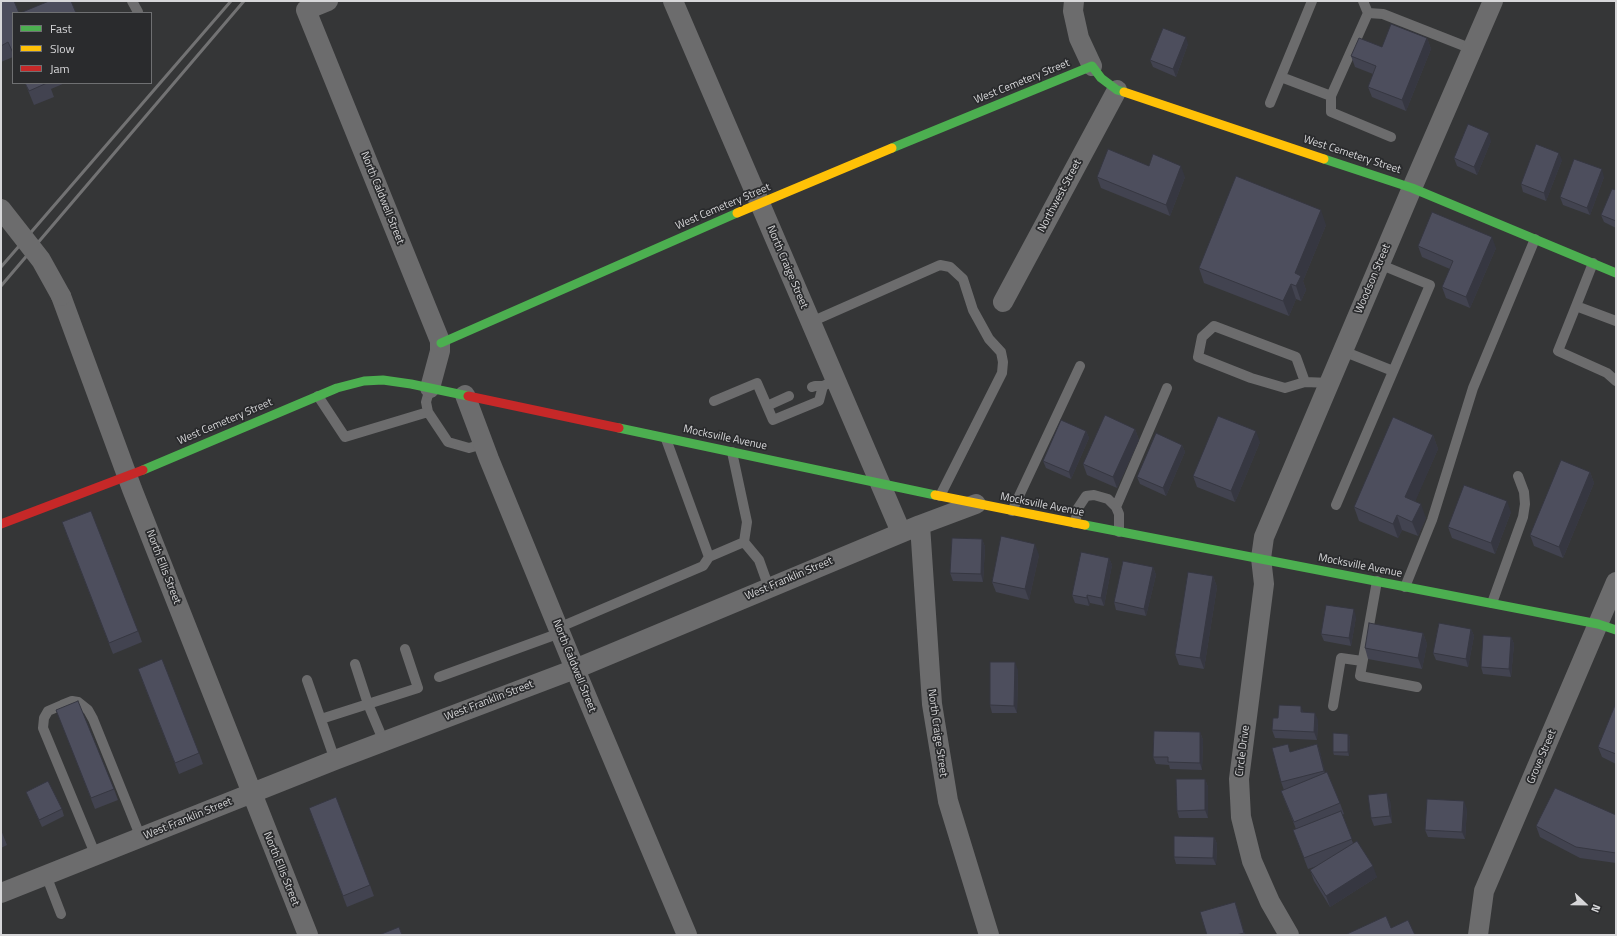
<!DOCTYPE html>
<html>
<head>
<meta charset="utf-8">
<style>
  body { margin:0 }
  #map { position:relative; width:1617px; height:936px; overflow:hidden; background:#353637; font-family:"Titillium Web",sans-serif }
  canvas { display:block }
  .frame { position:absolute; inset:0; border:2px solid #d7d7d9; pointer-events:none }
  .legend { position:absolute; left:12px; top:12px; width:140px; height:72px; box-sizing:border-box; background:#2a2b2d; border:1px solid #6f7072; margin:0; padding:5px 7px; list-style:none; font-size:12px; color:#d7d7d9 }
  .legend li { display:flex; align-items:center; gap:8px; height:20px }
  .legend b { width:20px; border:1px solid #6f7072 }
  .north { position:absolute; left:1565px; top:884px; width:40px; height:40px; -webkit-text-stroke:3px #2a2b2d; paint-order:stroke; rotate:112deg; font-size:11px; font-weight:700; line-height:16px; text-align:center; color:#d7d7d9 }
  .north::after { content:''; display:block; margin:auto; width:14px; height:18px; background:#d7d7d9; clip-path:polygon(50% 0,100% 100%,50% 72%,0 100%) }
</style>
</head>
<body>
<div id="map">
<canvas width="1617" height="936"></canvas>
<div class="frame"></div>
<ul class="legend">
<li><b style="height:5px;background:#4caf50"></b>Fast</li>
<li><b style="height:5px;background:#ffc107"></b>Slow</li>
<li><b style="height:5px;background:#c62828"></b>Jam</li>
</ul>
<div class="north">N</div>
</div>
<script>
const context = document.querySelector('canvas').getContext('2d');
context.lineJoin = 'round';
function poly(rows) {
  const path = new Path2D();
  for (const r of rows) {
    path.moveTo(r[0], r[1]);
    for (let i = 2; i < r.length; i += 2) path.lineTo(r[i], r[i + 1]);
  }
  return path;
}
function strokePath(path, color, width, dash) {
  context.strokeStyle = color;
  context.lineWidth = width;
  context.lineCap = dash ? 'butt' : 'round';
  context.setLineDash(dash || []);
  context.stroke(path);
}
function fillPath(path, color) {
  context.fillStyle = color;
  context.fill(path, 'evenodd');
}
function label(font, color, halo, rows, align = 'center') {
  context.font = font + ' "Titillium Web",sans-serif';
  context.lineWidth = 3.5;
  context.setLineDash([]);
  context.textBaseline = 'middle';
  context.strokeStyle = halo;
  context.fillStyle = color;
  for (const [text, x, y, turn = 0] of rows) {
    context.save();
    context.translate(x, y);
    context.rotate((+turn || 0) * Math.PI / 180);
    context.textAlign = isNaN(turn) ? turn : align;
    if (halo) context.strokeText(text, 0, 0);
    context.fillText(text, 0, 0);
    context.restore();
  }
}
strokePath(poly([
  [132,1,138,12],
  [1363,1,1368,13],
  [1281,77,1331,96],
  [1270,103,1312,1],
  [1391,137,1331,112,1331,96,1368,13,1383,14,1472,49],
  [1593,263,1576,306,1616,321],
  [1576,306,1558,351,1607,373,1616,381],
  [811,322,940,265,950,267,963,279,973,310,989,339,1001,352,1003,362,1002,373,940,496],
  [1343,351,1393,371],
  [1305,382,1296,357,1214,326,1202,337,1198,357,1251,378,1285,388,1305,382,1330,383],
  [812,387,815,386,823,386],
  [318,396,345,437,428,412,448,442,469,448,483,444],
  [714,401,757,383,773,420,819,401,823,386,836,380],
  [767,406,789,396],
  [428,412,426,402,430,388],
  [1336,505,1430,285,1379,264],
  [1116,507,1167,388],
  [1012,511,1080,366],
  [1075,523,1078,508,1086,496,1094,495,1108,499,1116,507,1119,514,1119,532],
  [744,542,759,560,769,588],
  [709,557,744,542,747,522,732,452],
  [1377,581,1360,676,1417,687],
  [1405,587,1432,520,1473,388,1535,239],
  [1492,603,1523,517,1525,504,1524,492,1518,476],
  [558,628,703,566,709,557,666,439],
  [355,664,368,704,384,742],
  [439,677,560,633],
  [307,680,335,760],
  [1333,706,1341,658,1362,661],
  [321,719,418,688,405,649],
  [96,856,43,728,44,718,48,711,62,705,72,701,78,702,88,710,93,719,141,838],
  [46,875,61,914]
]), '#6c6c6d', 10);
strokePath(poly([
  [328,1,306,10,440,341,440,351,430,388],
  [673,1,901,532],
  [1074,1,1073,11,1079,38,1092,66],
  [61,296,132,489,308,935],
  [1003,302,1117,90],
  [465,395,489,459,575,669,687,935],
  [920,525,932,704,948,801,989,935],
  [1,893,335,760,575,669,920,525,976,504],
  [1289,935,1270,902,1252,861,1241,817,1239,779,1264,584,1261,558,1264,537,1412,188,1493,1],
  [1478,935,1484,891,1616,582]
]), '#6c6c6d', 20);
strokePath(poly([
  [892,148,1092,66,1101,78,1117,90,1124,92],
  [1324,159,1412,188,1616,273],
  [441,343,737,213],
  [619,428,935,495],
  [143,470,337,388,364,381,383,380,411,384,468,396],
  [1085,525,1598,624,1616,630]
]), '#4caf50', 9);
strokePath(poly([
  [1124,92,1324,159],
  [737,213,892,148],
  [935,495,1085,525]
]), '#ffc107', 9);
strokePath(poly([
  [468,396,619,428],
  [1,524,143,470]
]), '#c62828', 9);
strokePath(poly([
  [1,267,231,1],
  [1,286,244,1]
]), '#727273', 3);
strokePath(poly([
  [1,209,41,260,61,296]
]), '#6c6c6d', 20);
fillPath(poly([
  [1,1,13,13,13,57,1,62],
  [1427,38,1431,49,1406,111,1372,97,1368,87,1373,74,1355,67,1351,56,1382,47],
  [1188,44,1176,77,1153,67,1150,60],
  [25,83,65,83,51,89,54,97,34,105],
  [1491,141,1477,175,1457,166,1454,158],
  [1562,160,1546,201,1523,192,1521,184],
  [1149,166,1185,177,1170,216,1101,188,1097,177],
  [1604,177,1590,215,1563,205,1560,197],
  [1616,190,1616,228,1604,222,1601,215],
  [1326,225,1303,281,1306,290,1301,301,1296,299,1289,316,1204,283,1199,268],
  [1418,246,1496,248,1470,308,1446,298,1442,287,1450,269,1422,257],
  [1135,429,1139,440,1117,488,1087,475,1083,464],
  [1086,431,1089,438,1071,479,1046,468,1043,461],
  [1433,435,1438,449,1415,501,1426,518,1418,536,1402,530,1398,538,1359,521,1354,507],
  [1260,442,1235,502,1197,487,1193,476],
  [1182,445,1185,452,1166,496,1140,484,1137,477],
  [1590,472,1594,483,1563,558,1534,546,1530,535],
  [1511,512,1495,554,1452,538,1448,527],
  [66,533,138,631,142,642,113,654],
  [982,539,985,547,983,582,953,581,950,573],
  [1039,555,1029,600,996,592,992,582],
  [1109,558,1112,565,1104,606,1090,603,1089,606,1075,603,1072,595],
  [1153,567,1156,575,1146,616,1116,610,1114,602],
  [1213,576,1217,587,1204,669,1179,665,1175,654],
  [1356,617,1351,646,1324,641,1321,634],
  [1471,629,1474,636,1468,667,1436,660,1433,653],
  [1423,633,1427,644,1422,669,1368,659,1365,648],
  [1511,637,1514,644,1511,677,1483,674,1481,667],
  [1018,670,1017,713,992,713,990,705],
  [142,680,199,753,203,764,179,774],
  [1616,703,1616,764,1602,757,1598,747],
  [56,710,114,789,118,800,95,809],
  [1304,712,1318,720,1317,740,1275,738,1272,730,1278,718],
  [1200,732,1203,740,1202,770,1170,769,1169,765,1156,764,1153,757],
  [1348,734,1350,737,1349,756,1334,755,1333,752],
  [1317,744,1320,752,1325,773,1340,803,1344,814,1342,815,1353,843,1377,877,1330,907,1314,881,1310,870,1317,866,1308,869,1293,830,1296,829,1281,791,1286,789,1284,790,1281,782,1290,752],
  [1205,779,1208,787,1208,818,1179,818,1177,811],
  [26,792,62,809,64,816,42,827,29,799],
  [1390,800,1392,823,1374,826,1371,818],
  [1467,809,1465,839,1428,837,1425,830],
  [1616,815,1616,863,1580,858,1540,837,1536,826],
  [313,819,370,885,374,896,347,907],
  [1,830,7,845,1,848],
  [1214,837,1217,844,1216,865,1176,864,1174,857],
  [1235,902,1245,935,1207,935]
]), '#424350');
fillPath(poly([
  [1186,37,1188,44,1176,77,1173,69],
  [1427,38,1431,49,1406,111,1402,100],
  [1489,133,1491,141,1477,175,1474,167],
  [1559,153,1562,160,1546,201,1544,193],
  [1181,166,1185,177,1170,216,1166,205],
  [1602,169,1604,177,1590,215,1587,208],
  [1321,210,1326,225,1303,281,1306,290,1301,301,1296,286,1295,273],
  [1492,237,1496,248,1470,308,1466,297],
  [1291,284,1296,299,1289,316,1283,301],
  [1135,429,1139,440,1117,488,1113,477],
  [1086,431,1089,438,1071,479,1069,472],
  [1256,431,1260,442,1235,502,1231,491],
  [1433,435,1438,449,1411,511,1405,497],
  [1182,445,1185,452,1166,496,1163,488],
  [1590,472,1594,483,1563,558,1559,547],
  [1507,501,1511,512,1495,554,1491,543],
  [1421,504,1426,518,1418,536,1412,522],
  [1397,515,1402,530,1398,538,1393,524],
  [982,539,985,547,983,582,981,574],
  [1035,544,1039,555,1029,600,1025,589],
  [1109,558,1112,565,1104,606,1101,598],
  [1153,567,1156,575,1146,616,1144,609],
  [1213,576,1217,587,1204,669,1200,658],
  [1087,595,1090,603,1089,606,1087,598],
  [1354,609,1356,617,1351,646,1349,638],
  [1471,629,1474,636,1468,667,1466,659],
  [1423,633,1427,644,1422,669,1418,658],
  [1511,637,1514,644,1511,677,1509,669],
  [1015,662,1018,670,1017,713,1014,706],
  [1301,706,1304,713,1301,712],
  [1315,713,1318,720,1317,740,1314,732],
  [1200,732,1203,740,1202,770,1200,763],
  [1348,734,1350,737,1349,756,1348,752],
  [1317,744,1320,752,1327,778,1324,771],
  [1205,779,1208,787,1208,818,1205,810],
  [1387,793,1390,800,1392,823,1390,816],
  [1464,801,1467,809,1465,839,1462,832],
  [1214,837,1217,844,1216,865,1213,858],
  [1373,866,1377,877,1330,907,1326,896],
  [1235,902,1238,909,1245,935,1244,933]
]), '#363741');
const building = poly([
  [1,1,14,1,19,13,13,13,13,53,8,42,1,46,1,1],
  [49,1,71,1,76,13,20,13,49,1],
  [1391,24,1427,38,1402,100,1368,87,1376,66,1351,56,1359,38,1382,47,1391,24],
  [1163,28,1186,37,1173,69,1150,60,1163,28],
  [25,83,47,83,29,91,25,83],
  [1468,124,1489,133,1474,167,1454,158,1468,124],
  [1536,144,1559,153,1544,193,1521,184,1536,144],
  [1108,149,1149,166,1153,154,1181,166,1166,205,1097,177,1108,149],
  [1574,159,1602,169,1587,208,1560,197,1574,159],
  [1236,176,1321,210,1295,273,1301,276,1296,286,1291,284,1283,301,1199,268,1236,176],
  [1612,189,1616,190,1616,221,1601,215,1612,189],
  [1432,212,1492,237,1466,297,1442,287,1453,261,1418,246,1432,212],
  [1105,415,1135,429,1113,477,1083,464,1105,415],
  [1218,416,1256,431,1231,491,1193,476,1218,416],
  [1393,417,1433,435,1405,497,1421,504,1412,522,1397,515,1393,524,1354,507,1393,417],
  [1061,420,1086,431,1069,472,1043,461,1061,420],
  [1156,433,1182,445,1163,488,1137,477,1156,433],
  [1561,460,1590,472,1559,547,1530,535,1561,460],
  [1464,485,1507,501,1491,543,1448,527,1464,485],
  [91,511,138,631,109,643,62,522,91,511],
  [1001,536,1035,544,1025,589,992,582,1001,536],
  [952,538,982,539,981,574,950,573,952,538],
  [1081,552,1109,558,1101,598,1087,595,1087,598,1072,595,1081,552],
  [1123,561,1153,567,1144,609,1114,602,1123,561],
  [1188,572,1213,576,1200,658,1175,654,1188,572],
  [1326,605,1354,609,1349,638,1321,634,1326,605],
  [1369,623,1423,633,1418,658,1365,648,1369,623],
  [1439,623,1471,629,1466,659,1433,653,1439,623],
  [1483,635,1511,637,1509,669,1481,667,1483,635],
  [162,659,199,753,175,763,138,669,162,659],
  [990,662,1015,662,1014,706,990,705,990,662],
  [78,701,114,789,91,798,56,710,78,701],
  [1616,703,1616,754,1598,747,1616,703],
  [1279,705,1301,706,1301,712,1315,713,1314,732,1272,730,1273,718,1278,718,1279,705],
  [1154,731,1200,732,1200,763,1168,762,1168,757,1153,757,1154,731],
  [1333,733,1348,734,1348,752,1333,752,1333,733],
  [1288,744,1290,752,1317,744,1324,771,1281,782,1272,748,1288,744],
  [1327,772,1340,803,1294,822,1281,791,1327,772],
  [1176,779,1205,779,1205,810,1177,811,1176,779],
  [48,781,62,809,39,820,26,792,48,781],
  [1555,788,1616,815,1616,853,1576,847,1536,826,1555,788],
  [1387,793,1390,816,1371,818,1368,795,1387,793],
  [336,797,370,885,343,896,309,808,336,797],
  [1427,799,1464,801,1462,832,1425,830,1427,799],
  [1341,811,1352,839,1304,858,1293,830,1341,811],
  [1174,836,1214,837,1213,858,1174,857,1174,836],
  [1357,841,1373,866,1326,896,1310,870,1357,841],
  [1235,902,1244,933,1236,935,1207,935,1200,912,1235,902],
  [1386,916,1391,928,1408,920,1415,935,1347,935,1347,934,1386,916],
  [399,927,402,935,379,935,399,927]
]);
fillPath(building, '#4d4e5d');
strokePath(building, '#363741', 1);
label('11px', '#d7d7d9', '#2a2b2d', [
  ["West Cemetery Street",1022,82,-22],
  ["West Cemetery Street",1352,155,18],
  ["Northwest Street",1060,196,-62],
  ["North Caldwell Street",382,198,68],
  ["West Cemetery Street",723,207,-23],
  ["North Craige Street",787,267,67],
  ["Woodson Street",1373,279,-67],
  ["West Cemetery Street",225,422,-23],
  ["Mocksville Avenue",725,438,12],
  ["Mocksville Avenue",1042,505,11],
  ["Mocksville Avenue",1360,566,11],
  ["North Ellis Street",163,567,69],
  ["West Franklin Street",789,579,-23],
  ["North Caldwell Street",574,666,68],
  ["West Franklin Street",489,701,-21],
  ["North Craige Street",937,733,82],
  ["Circle Drive",1243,751,-83],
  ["Grove Street",1542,757,-67],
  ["West Franklin Street",188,819,-22],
  ["North Ellis Street",281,869,68]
]);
</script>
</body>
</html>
